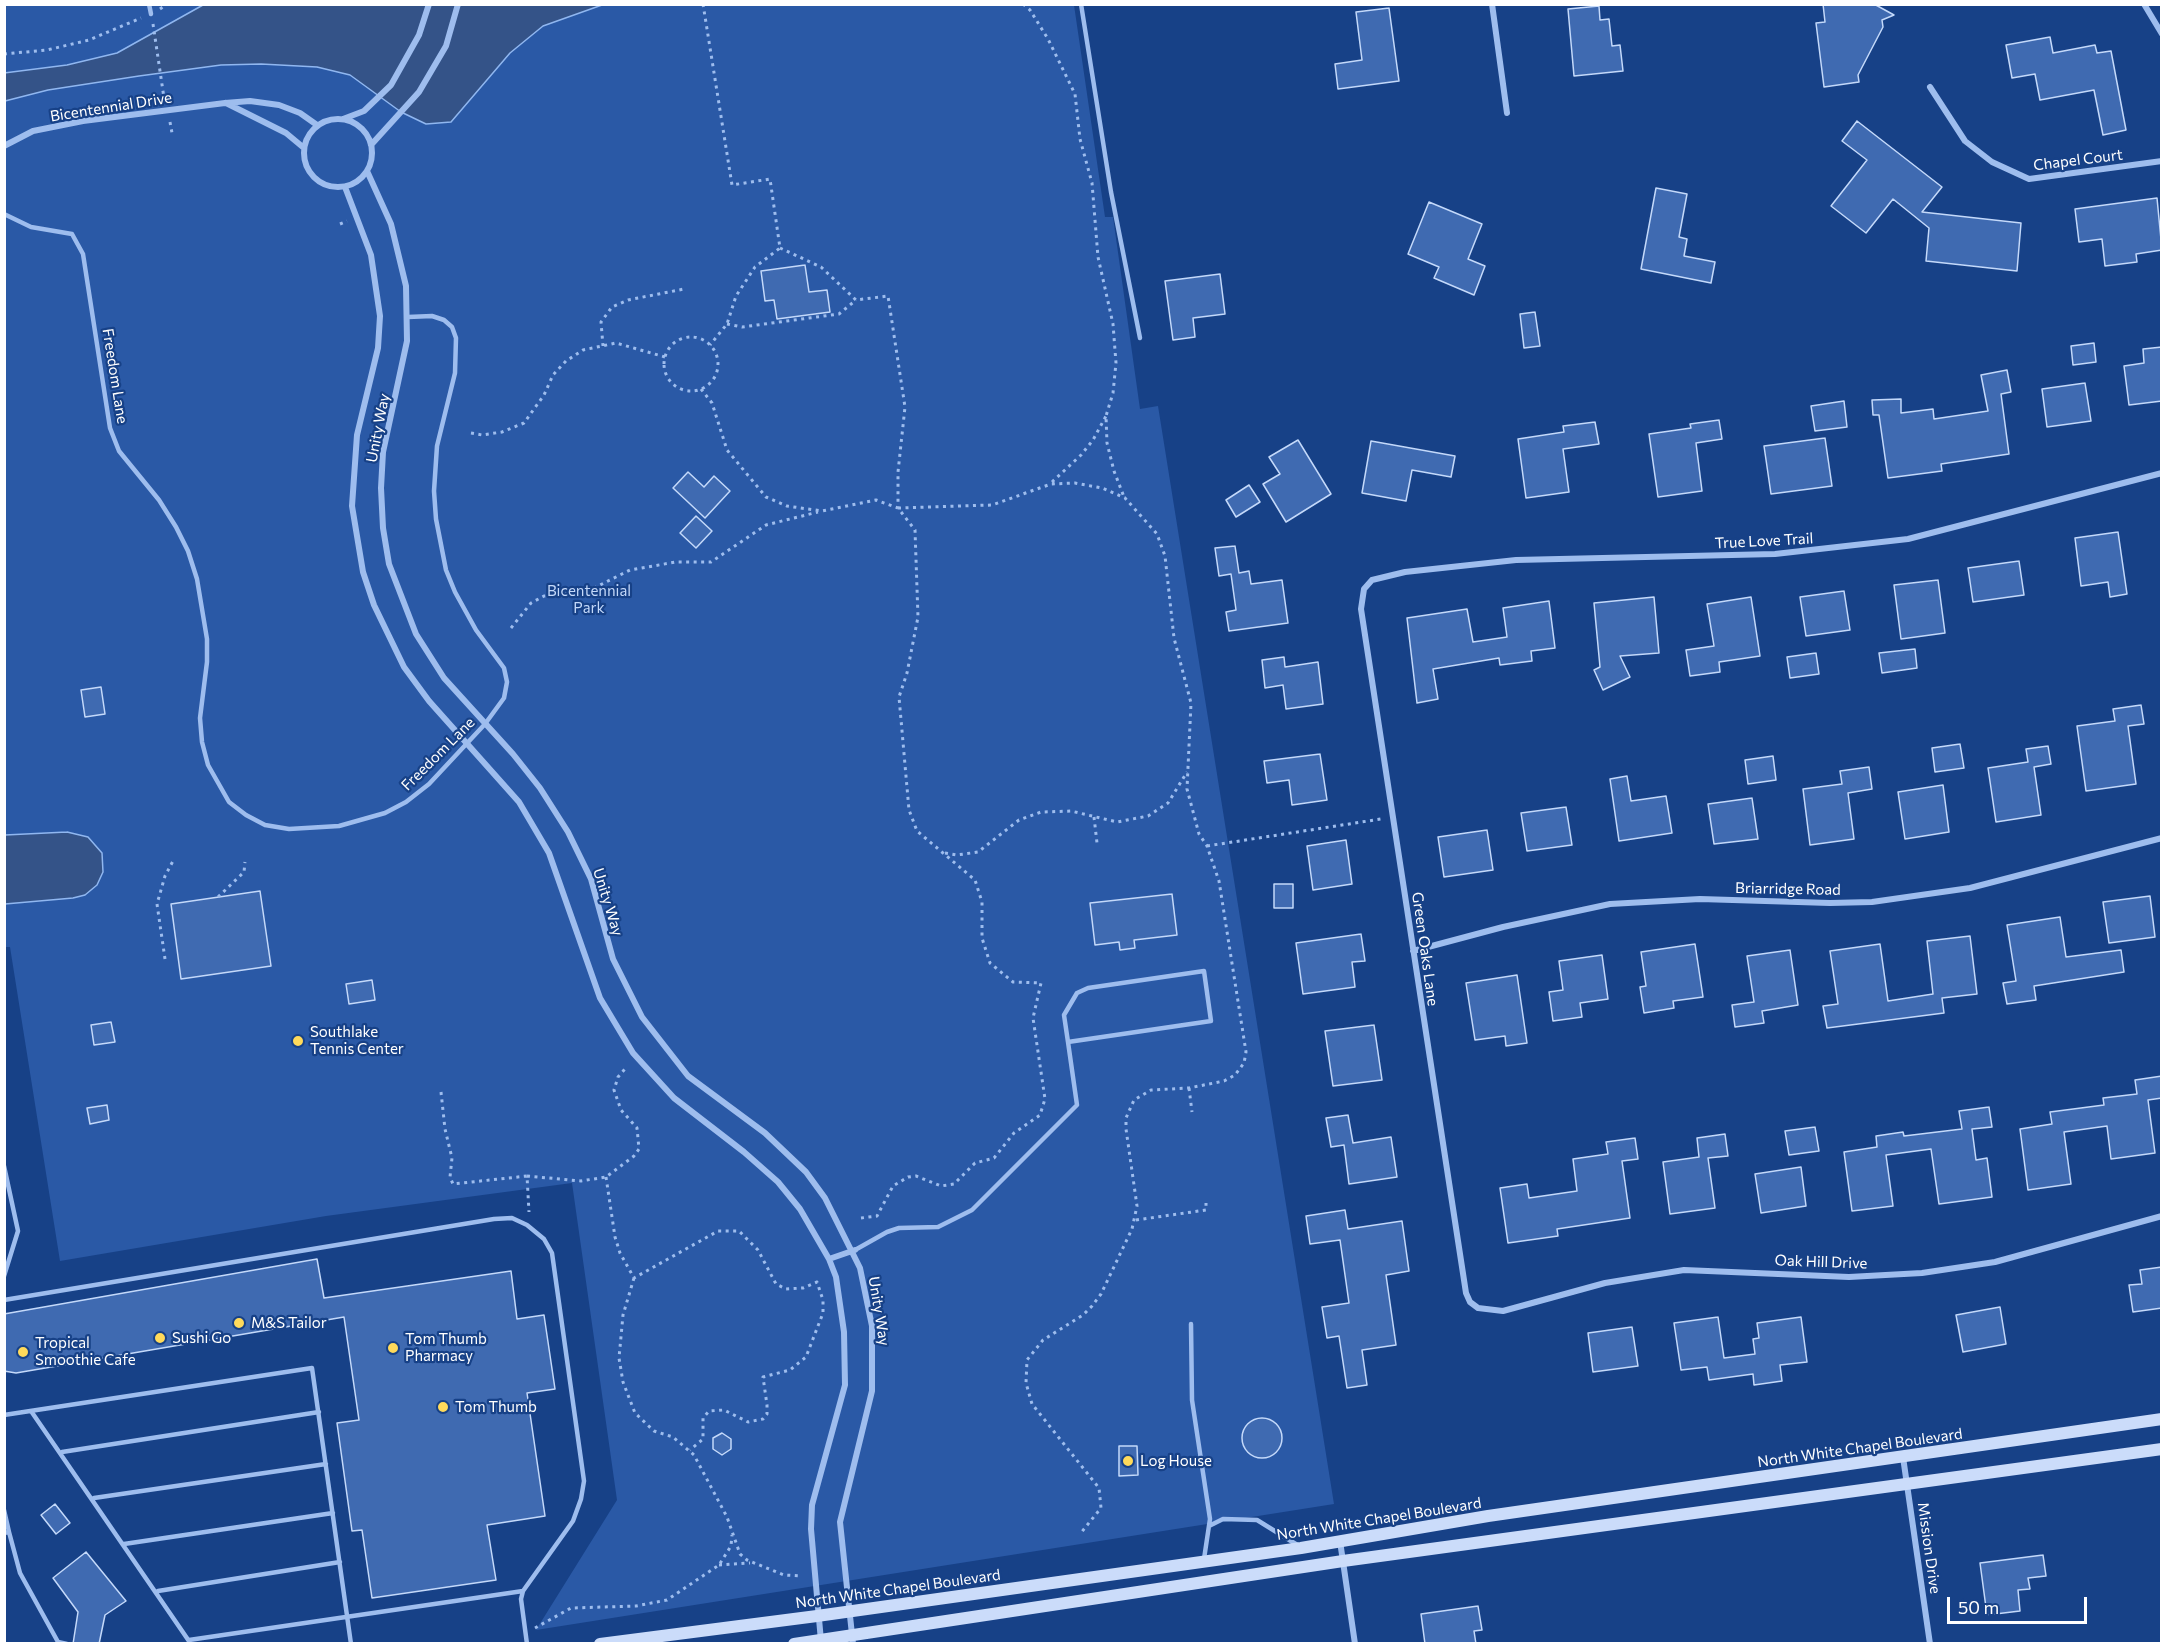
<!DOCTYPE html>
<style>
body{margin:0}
#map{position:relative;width:2166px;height:1648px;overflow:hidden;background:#174187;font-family:Commissioner,sans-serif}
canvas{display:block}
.frame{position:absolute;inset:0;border:6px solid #fff;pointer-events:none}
.scale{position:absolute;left:1947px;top:1597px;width:140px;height:27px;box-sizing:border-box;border:3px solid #fff;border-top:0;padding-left:8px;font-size:18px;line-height:21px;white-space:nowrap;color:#fff;-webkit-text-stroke:4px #174187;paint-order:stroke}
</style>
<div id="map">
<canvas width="2166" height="1648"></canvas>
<div class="frame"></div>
<div class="scale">50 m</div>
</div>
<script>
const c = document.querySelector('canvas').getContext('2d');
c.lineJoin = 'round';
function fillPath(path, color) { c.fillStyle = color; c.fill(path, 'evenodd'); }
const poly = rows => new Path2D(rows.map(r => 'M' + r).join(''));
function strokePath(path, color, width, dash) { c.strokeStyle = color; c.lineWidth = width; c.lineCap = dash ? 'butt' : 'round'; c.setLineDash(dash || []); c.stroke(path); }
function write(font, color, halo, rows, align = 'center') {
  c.font = font + ' Commissioner,sans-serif'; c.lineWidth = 4.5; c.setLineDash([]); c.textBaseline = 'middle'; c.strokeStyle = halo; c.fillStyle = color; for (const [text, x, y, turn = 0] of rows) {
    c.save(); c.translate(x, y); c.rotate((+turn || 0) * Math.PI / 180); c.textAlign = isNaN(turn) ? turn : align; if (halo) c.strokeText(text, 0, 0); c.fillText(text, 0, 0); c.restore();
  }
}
const green = poly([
 [5,5,1074,5,1105,217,1113,217,1140,409,1158,406,1334,1504,536,1630,617,1500,572,1183,326,1216,60,1261,10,947,5,947]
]);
const water = poly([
 [203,5,602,5,543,26,510,53,451,122,426,124,401,112,350,75,317,67,261,64,221,65,139,76,48,90,5,101,4,73,67,65,117,53,203,5],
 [67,832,88,837,102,853,103,872,97,885,85,895,73,898,5,904,5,835,67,832]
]);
const building = poly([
 [1823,4,1874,4,1894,15,1882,20,1883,27,1858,75,1859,82,1824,87,1816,23,1825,22,1823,4],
 [1599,6,1600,20,1609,19,1612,46,1620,45,1623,71,1574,76,1568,9,1599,6],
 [1389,8,1399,81,1338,89,1335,64,1362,60,1356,12,1389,8],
 [2050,37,2053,53,2095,45,2097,53,2111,51,2126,130,2103,135,2094,90,2040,100,2035,74,2012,78,2006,45,2050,37],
 [1857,121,1942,187,1922,212,2021,223,2017,271,1926,261,1929,228,1893,199,1866,233,1831,206,1867,160,1842,141,1857,121],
 [1656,188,1687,194,1679,237,1687,239,1684,256,1715,262,1711,283,1641,269,1656,188],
 [2157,198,2162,250,2136,254,2137,262,2105,266,2102,239,2079,242,2075,209,2157,198],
 [1429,202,1482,224,1468,259,1485,266,1474,295,1434,278,1439,267,1408,254,1429,202],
 [805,265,809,292,827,290,830,312,777,319,774,300,765,301,761,271,805,265],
 [1220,274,1225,314,1193,318,1195,337,1173,340,1165,281,1220,274],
 [1535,312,1540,346,1524,348,1520,314,1535,312],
 [2094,343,2096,362,2073,365,2071,346,2094,343],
 [2162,347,2162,401,2129,405,2124,366,2144,363,2143,349,2162,347],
 [2007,370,2011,392,2001,394,2009,454,1941,464,1942,471,1888,478,1879,415,1873,415,1872,400,1901,399,1901,413,1933,409,1934,419,1988,411,1981,375,2007,370],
 [2085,383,2091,421,2047,427,2042,389,2085,383],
 [1844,401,1847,427,1815,431,1811,406,1844,401],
 [1719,420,1722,439,1696,443,1702,491,1658,497,1649,434,1691,428,1690,424,1719,420],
 [1595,422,1599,444,1563,449,1569,492,1526,498,1518,439,1564,432,1563,426,1595,422],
 [1825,438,1832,486,1771,494,1764,446,1825,438],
 [1298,440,1331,494,1286,522,1263,484,1280,474,1269,457,1298,440],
 [1371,441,1455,456,1451,477,1412,470,1406,501,1362,493,1371,441],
 [688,472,704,487,714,476,730,491,705,518,673,488,688,472],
 [1249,485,1260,502,1236,517,1226,500,1249,485],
 [696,516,712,531,696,548,680,533,696,516],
 [2118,532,2127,594,2110,597,2108,582,2081,586,2075,538,2118,532],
 [1235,546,1239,573,1249,571,1251,584,1282,580,1288,623,1229,631,1226,612,1236,610,1231,574,1219,576,1215,548,1235,546],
 [2019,561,2024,595,1973,602,1968,568,2019,561],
 [1938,580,1945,633,1901,639,1894,585,1938,580],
 [1844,591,1850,630,1806,636,1800,597,1844,591],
 [1654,597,1659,653,1620,656,1630,677,1603,690,1594,670,1600,667,1594,603,1654,597],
 [1751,597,1760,656,1719,662,1720,672,1690,676,1686,650,1714,646,1707,604,1751,597],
 [1549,601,1555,648,1531,651,1532,661,1500,665,1499,658,1433,669,1438,699,1417,703,1407,618,1467,609,1473,642,1507,637,1503,608,1549,601],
 [1915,649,1917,668,1882,673,1879,653,1915,649],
 [1816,653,1819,674,1790,678,1787,657,1816,653],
 [1284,657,1285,667,1318,662,1323,704,1286,709,1283,685,1265,688,1262,660,1284,657],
 [101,687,105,714,85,717,81,690,101,687],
 [2141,705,2144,724,2128,726,2136,784,2086,791,2077,726,2115,721,2113,709,2141,705],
 [1960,744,1964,768,1935,772,1932,748,1960,744],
 [2048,746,2051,764,2034,767,2041,815,1996,822,1988,768,2028,762,2026,749,2048,746],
 [1320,754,1327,800,1292,805,1289,780,1267,783,1264,761,1320,754],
 [1773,756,1776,780,1748,784,1745,760,1773,756],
 [1869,767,1872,789,1848,793,1854,839,1810,845,1803,789,1842,784,1840,771,1869,767],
 [1627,776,1631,801,1666,796,1672,833,1619,841,1610,779,1627,776],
 [1943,785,1949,832,1905,839,1898,792,1943,785],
 [1752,798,1758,839,1714,844,1708,804,1752,798],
 [1566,807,1572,845,1527,851,1521,813,1566,807],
 [1487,830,1493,870,1444,877,1438,837,1487,830],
 [1346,840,1352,884,1313,890,1307,846,1346,840],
 [1274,884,1293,884,1293,908,1274,908,1274,884],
 [260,891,271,966,181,979,171,904,260,891],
 [1172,894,1177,935,1134,940,1135,948,1120,950,1119,942,1095,945,1090,903,1172,894],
 [2150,896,2155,937,2109,943,2103,902,2150,896],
 [2060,917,2066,957,2121,950,2124,972,2034,986,2036,1000,2007,1004,2003,983,2016,981,2007,925,2060,917],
 [1361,934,1365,961,1352,962,1355,987,1303,994,1296,943,1361,934],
 [1970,936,1977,994,1942,998,1944,1013,1827,1028,1823,1006,1838,1004,1830,951,1880,944,1888,1001,1933,994,1927,941,1970,936],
 [1695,944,1703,997,1673,1001,1674,1008,1644,1013,1640,987,1646,986,1641,952,1695,944],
 [1790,950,1798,1005,1762,1011,1764,1023,1735,1027,1732,1005,1754,1002,1747,956,1790,950],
 [1602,955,1608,999,1580,1003,1582,1017,1553,1021,1549,992,1563,990,1559,961,1602,955],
 [1517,975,1527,1043,1506,1046,1505,1036,1475,1040,1466,983,1517,975],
 [372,980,375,1000,349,1004,346,984,372,980],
 [111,1022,115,1042,94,1045,91,1025,111,1022],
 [1374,1025,1382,1080,1333,1086,1325,1031,1374,1025],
 [2162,1076,2162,1098,2148,1100,2155,1153,2111,1159,2107,1126,2064,1132,2071,1184,2028,1190,2020,1129,2052,1124,2050,1112,2104,1105,2103,1098,2137,1094,2135,1080,2162,1076],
 [107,1105,109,1120,90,1124,87,1108,107,1105],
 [1989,1107,1992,1127,1972,1129,1976,1160,1987,1158,1992,1197,1939,1204,1931,1149,1886,1155,1893,1206,1852,1211,1844,1152,1877,1147,1876,1136,1903,1132,1904,1136,1962,1129,1959,1111,1989,1107],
 [1348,1115,1353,1143,1391,1137,1397,1177,1349,1184,1344,1145,1331,1147,1326,1118,1348,1115],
 [1815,1127,1819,1151,1789,1155,1785,1131,1815,1127],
 [1725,1134,1728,1156,1708,1158,1715,1208,1670,1214,1663,1162,1699,1157,1697,1138,1725,1134],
 [1635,1138,1638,1159,1622,1161,1630,1218,1557,1229,1558,1236,1508,1243,1500,1188,1527,1184,1529,1198,1577,1191,1573,1159,1608,1154,1606,1142,1635,1138],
 [1801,1167,1806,1206,1761,1213,1755,1174,1801,1167],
 [1345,1210,1348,1229,1402,1221,1409,1271,1386,1275,1396,1345,1362,1350,1367,1385,1347,1388,1339,1336,1327,1338,1322,1307,1349,1303,1340,1240,1310,1244,1306,1216,1345,1210],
 [317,1259,324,1298,511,1271,517,1319,544,1315,555,1389,527,1393,545,1516,487,1525,496,1580,372,1598,362,1530,352,1531,337,1423,359,1420,344,1317,16,1373,4,1371,4,1314,317,1259],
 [2162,1267,2162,1308,2133,1312,2129,1285,2142,1284,2140,1270,2162,1267],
 [2000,1307,2006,1344,1963,1352,1956,1315,2000,1307],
 [1718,1317,1724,1358,1755,1354,1753,1339,1759,1338,1757,1323,1801,1317,1807,1362,1780,1365,1782,1381,1754,1385,1753,1374,1709,1380,1707,1367,1681,1370,1674,1323,1718,1317],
 [1632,1327,1638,1366,1593,1372,1588,1333,1632,1327],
 '1242 1438a20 20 0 1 1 40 0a20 20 0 1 1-40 0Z',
 [722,1433,731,1439,731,1449,722,1455,713,1449,713,1438,722,1433],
 [1119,1446,1137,1446,1138,1475,1119,1476,1119,1446],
 [55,1504,70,1523,56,1534,41,1515,55,1504],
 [86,1552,126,1601,105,1615,99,1644,73,1644,78,1612,53,1578,86,1552],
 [2043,1555,2046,1576,2028,1578,2030,1589,2018,1590,2020,1611,1987,1615,1980,1563,2043,1555],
 [1478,1606,1482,1630,1474,1631,1476,1644,1425,1644,1421,1614,1478,1606]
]);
const path = poly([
 [703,4,732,185,770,179,780,248,755,267,736,296,727,324,710,345],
 [1023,4,1030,10,1048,39,1075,94,1080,139,1092,183,1098,257,1113,324,1116,363,1113,393,1106,416,1107,443,1114,471,1124,497],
 [160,9,167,4],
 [153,24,164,98],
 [4,54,47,50,89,40,141,18],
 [170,122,172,133],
 [340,224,347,221],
 [780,248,821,267,856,300,888,296,905,407,898,472,898,508],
 [727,324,742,327,839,314,856,300],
 '664 364a27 27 0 1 1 54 0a27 27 0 1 1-54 0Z',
 [603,346,601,322,612,307,628,300,684,289],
 [701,389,712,403,727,450,766,497,787,506,822,511,876,500,898,508,915,530,918,617,907,673,899,697,909,810,917,831,975,880,982,902,982,938,990,963,1013,982,1041,983,1033,1018,1045,1099,1040,1115,1014,1133,994,1158,975,1163,954,1184,941,1186,916,1176,908,1177,893,1186,877,1216,861,1218],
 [471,433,482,435,502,432,524,423,544,395,553,375,566,361,583,350,616,343,665,357],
 [1052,482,1081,455,1093,440,1106,416],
 [898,508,992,505,1051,484,1075,483,1102,488,1125,498,1157,534,1165,556,1174,638,1191,703,1187,789,1199,834,1207,846,1219,881,1246,1052,1244,1063,1235,1075,1224,1081,1189,1088,1151,1090,1134,1100,1126,1118,1126,1129,1137,1206,1132,1229,1101,1294,1092,1306,1083,1315,1043,1340,1027,1360,1026,1383,1032,1404,1099,1488,1101,1508,1080,1534],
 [511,628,531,603,544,596,586,592,630,570,676,562,711,562,766,525,818,512],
 [1094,817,1097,843],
 [1207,846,1381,819],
 [945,853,957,855,978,852,1019,820,1041,812,1071,811,1117,822,1148,816,1168,803,1187,772],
 [218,897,244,872,245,862],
 [165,959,157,904,165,876,173,861],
 [1189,1088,1192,1112],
 [441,1092,445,1129,452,1158,450,1177,453,1184,527,1176,529,1212],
 [527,1176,581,1181,606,1177,634,1156,639,1149,637,1128,621,1110,614,1090,618,1077,625,1069],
 [606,1177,615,1237,620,1253,634,1278,718,1231,739,1231,758,1250,776,1284,786,1289,803,1288,817,1282,823,1300,823,1313,806,1357,790,1370,763,1377,767,1405,767,1414,763,1419,748,1422,724,1410,709,1411,703,1418,703,1439,690,1450],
 [1136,1220,1206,1210,1206,1203],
 [634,1278,623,1315,619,1358,623,1382,635,1413,654,1431,673,1437,694,1455,727,1517,740,1554,747,1560,784,1575,802,1576],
 [719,1565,750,1563],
 [535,1628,571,1608,636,1606,667,1600,719,1565,731,1546,732,1535]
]);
const lane = poly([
 [149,4,151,14],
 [1081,4,1111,192,1140,338],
 [4,214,31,227,72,234,83,254,110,428,119,451,159,500,176,527,188,551,197,579,207,639,207,662,200,718,202,742,208,765,229,802,246,815,265,825,289,829,339,826,385,813,406,802,429,784,485,724,504,698,507,682,504,668,476,630,455,592,446,570,436,519,434,491,437,446,455,373,456,338,452,327,444,320,432,316,408,317],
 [4,1166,18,1231,4,1276],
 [855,1250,887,1232,899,1228,938,1227,972,1210,1077,1105,1068,1042,1064,1015,1077,993,1088,988,1204,971,1211,1021,1068,1042],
 [4,1300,494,1219,512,1218,527,1225,544,1239,552,1253,584,1481,581,1499,573,1521,523,1591,521,1599,527,1644],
 [1191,1324,1192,1400,1210,1519,1204,1559],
 [31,1411,191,1644],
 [4,1415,312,1368,351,1644],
 [62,1452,319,1412],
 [94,1498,326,1464],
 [4,1510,9,1532,4,1533],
 [1209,1526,1223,1519,1257,1520,1299,1546],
 [9,1532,20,1573,58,1642,67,1644],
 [124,1544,333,1513],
 [158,1591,340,1562],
 [189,1640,523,1591]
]);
const street = poly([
 [1492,4,1507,113],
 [2144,4,2162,34],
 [1930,87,1965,141,1992,162,2029,179,2162,161],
 [226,103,286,133,304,148],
 '304 153a34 34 0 1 1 68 0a34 34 0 1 1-68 0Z',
 [343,119,364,111,391,85,419,35,429,4],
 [371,145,419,92,446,46,458,4],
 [4,146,33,131,83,121,225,103,250,101,279,105,300,113,317,125],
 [367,171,391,224,406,286,407,341,383,452,381,488,383,528,389,564,416,634,444,678,513,754,540,788,568,832,591,879,613,959,642,1017,688,1076,765,1133,806,1172,825,1198,860,1268,872,1326,872,1391,840,1522,853,1644],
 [345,187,371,255,380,316,378,348,357,435,352,506,363,572,374,605,404,667,429,701,519,802,549,853,600,998,633,1053,674,1098,744,1152,778,1182,800,1209,829,1259,836,1277,844,1332,845,1385,812,1505,811,1529,821,1641],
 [2162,473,1908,539,1775,554,1516,560,1405,572,1372,580,1364,589,1361,609,1466,1293,1470,1302,1478,1308,1503,1311,1605,1283,1684,1270,1849,1277,1922,1273,1995,1262,2162,1216],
 [1413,951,1503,927,1610,904,1700,899,1830,903,1872,902,1970,888,2162,838],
 [829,1259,855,1250],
 [1903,1457,1930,1644],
 [1340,1541,1355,1644]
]);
const secondary = poly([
 [600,1644,817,1616,1301,1548,1488,1516,2162,1419],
 [794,1644,1343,1561,2162,1449]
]);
const markers = [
 [298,1041,6,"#ffda5b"],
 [239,1323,6,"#ffda5b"],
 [160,1338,6,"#ffda5b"],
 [393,1348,6,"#ffda5b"],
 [23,1352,6,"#ffda5b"],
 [443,1407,6,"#ffda5b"],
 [1128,1461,6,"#ffda5b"]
];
const streetNames = [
 ["Bicentennial Drive",111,107,-9],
 ["Chapel Court",2078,160,-7],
 ["Freedom Lane",115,376,81],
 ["Unity Way",378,428,-79],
 ["True Love Trail",1764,541,-3],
 ["Freedom Lane",438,754,-45],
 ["Briarridge Road",1788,889,1],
 ["Unity Way",608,902,73],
 ["Green Oaks Lane",1425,949,82],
 ["Oak Hill Drive",1821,1262,2],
 ["Unity Way",879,1311,81],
 ["North White Chapel Boulevard",1860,1448,-8],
 ["North White Chapel Boulevard",1379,1519,-9],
 ["Mission Drive",1929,1548,82],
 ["North White Chapel Boulevard",898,1589,-8]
];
const parkNames = [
 ["Bicentennial",589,591],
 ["Park",589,608]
];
const poiNames = [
 ["Southlake",310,1032],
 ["Tennis Center",310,1049],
 ["M&S Tailor",251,1323],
 ["Sushi Go",172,1338],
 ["Tom Thumb",405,1339],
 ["Pharmacy",405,1356],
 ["Tropical",35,1343],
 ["Smoothie Cafe",35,1360],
 ["Tom Thumb",455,1407],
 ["Log House",1140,1461]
];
fillPath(green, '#2a59a6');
fillPath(water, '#345388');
strokePath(water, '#90b7f0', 1.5);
fillPath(building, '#3f6ab1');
strokePath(building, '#c4d9fa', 1.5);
strokePath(path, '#9ebdee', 3, [3, 4.5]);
strokePath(lane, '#9ebdee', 4.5);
strokePath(street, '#9ebdee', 6);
strokePath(secondary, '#cbdcfa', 12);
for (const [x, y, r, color] of markers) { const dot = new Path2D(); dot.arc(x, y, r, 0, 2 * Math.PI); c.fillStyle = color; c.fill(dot); strokePath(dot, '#174187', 2); }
write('15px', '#fff', '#174187', streetNames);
write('15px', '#c4d9fa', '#174187', parkNames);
write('15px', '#fff', '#174187', poiNames, 'left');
</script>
